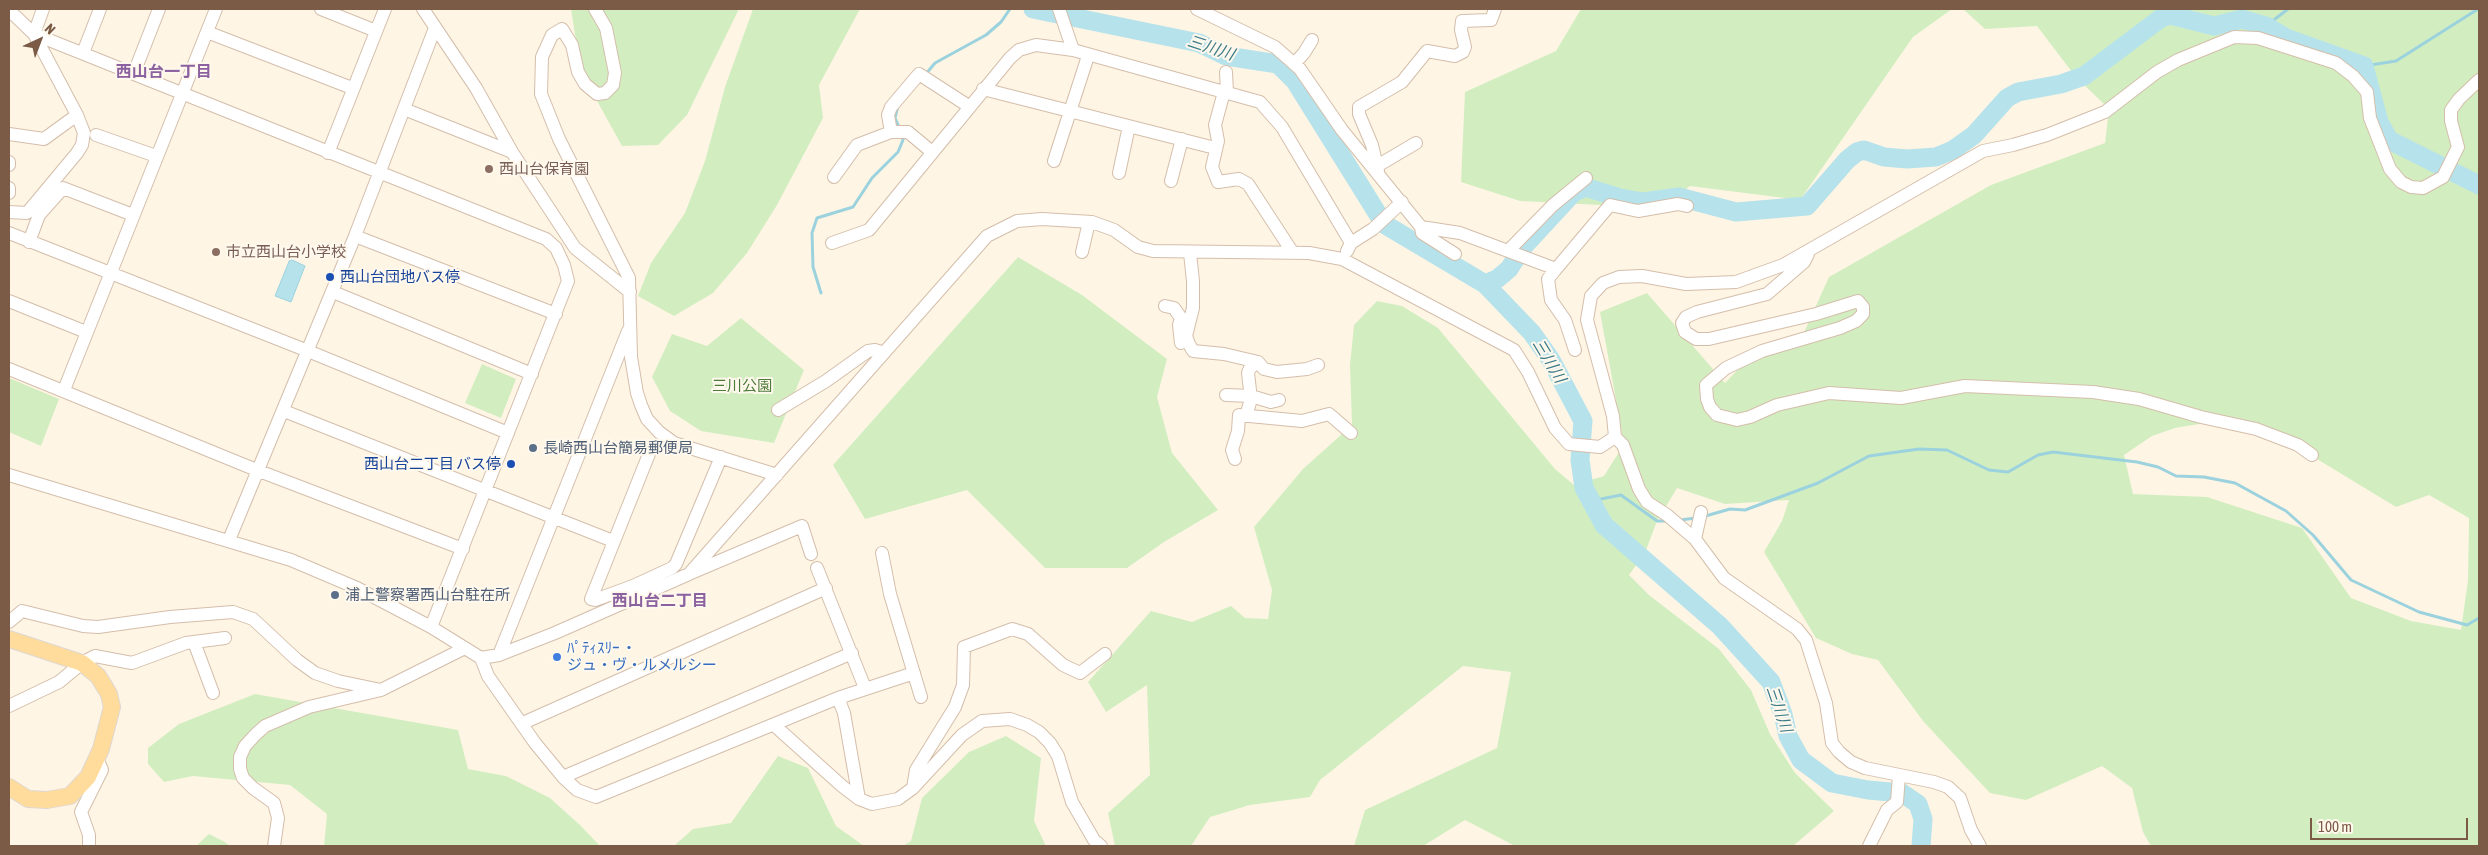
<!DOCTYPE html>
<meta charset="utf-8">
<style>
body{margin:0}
#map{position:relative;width:2488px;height:855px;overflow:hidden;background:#fff5e4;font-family:"Asap Condensed",sans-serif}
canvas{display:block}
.frame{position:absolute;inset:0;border:10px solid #7b5a46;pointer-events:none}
.north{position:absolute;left:15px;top:15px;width:50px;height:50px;-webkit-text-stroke:4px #fff8ed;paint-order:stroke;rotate:43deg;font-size:14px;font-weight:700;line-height:20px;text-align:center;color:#7b5a46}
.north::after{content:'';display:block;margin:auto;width:18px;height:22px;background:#7b5a46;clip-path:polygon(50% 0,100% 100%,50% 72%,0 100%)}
.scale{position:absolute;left:2310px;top:818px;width:158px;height:22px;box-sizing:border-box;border:2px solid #7b5a46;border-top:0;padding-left:6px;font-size:15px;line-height:18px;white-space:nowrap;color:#7b5a46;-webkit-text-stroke:4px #fff8ed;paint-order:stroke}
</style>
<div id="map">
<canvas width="2488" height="855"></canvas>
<div class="frame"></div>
<div class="north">N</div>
<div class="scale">100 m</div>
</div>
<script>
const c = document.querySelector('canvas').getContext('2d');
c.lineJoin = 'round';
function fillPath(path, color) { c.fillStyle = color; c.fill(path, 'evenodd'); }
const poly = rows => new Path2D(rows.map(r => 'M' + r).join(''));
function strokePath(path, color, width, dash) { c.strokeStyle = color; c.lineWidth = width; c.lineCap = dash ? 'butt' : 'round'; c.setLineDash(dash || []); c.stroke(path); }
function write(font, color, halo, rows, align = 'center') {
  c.font = font + ' "Asap Condensed","Noto Sans JP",sans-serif'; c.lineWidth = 4; c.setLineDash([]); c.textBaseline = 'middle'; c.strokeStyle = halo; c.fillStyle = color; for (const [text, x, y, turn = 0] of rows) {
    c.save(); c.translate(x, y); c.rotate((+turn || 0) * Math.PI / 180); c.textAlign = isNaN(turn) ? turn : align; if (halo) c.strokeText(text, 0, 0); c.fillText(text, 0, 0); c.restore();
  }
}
const green = poly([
 [571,9,739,9,687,115,658,145,622,146,581,72],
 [753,9,860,9,819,85,823,118,777,205,747,253,713,293,674,316,638,296,651,263,685,213,705,161,725,87],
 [1581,9,1952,9,1913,37,1800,200,1690,186,1662,208,1520,201,1461,182,1465,92,1556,51],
 [1963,9,2479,9,2479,846,2151,846,2143,832,2132,788,2102,766,2026,800,1990,793,1923,721,1878,660,1852,654,1816,638,1764,552,1782,521,1789,500,1725,504,1677,488,1657,521,1645,553,1629,575,1649,595,1719,649,1751,690,1770,734,1795,773,1834,811,1793,846,1515,846,1465,820,1423,846,1354,846,1365,810,1497,748,1511,672,1463,666,1320,780,1310,797,1250,805,1210,817,1191,846,1115,846,1108,813,1150,775,1147,685,1106,712,1088,682,1151,611,1192,622,1231,606,1245,618,1268,619,1272,590,1254,527,1303,469,1352,425,1350,365,1354,325,1377,301,1402,306,1438,328,1555,469,1574,485,1604,476,1624,444,1600,312,1647,293,1725,383,1761,345,1801,339,1829,277,1991,185,2105,143,2109,109,2075,76,2037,26,1985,29],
 [2211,422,2279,436,2396,507,2429,495,2469,518,2468,580,2461,630,2411,621,2351,598,2302,528,2207,497,2133,494,2124,455,2152,436,2175,428],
 [1018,257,1082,295,1167,359,1157,397,1172,453,1218,510,1164,542,1127,568,1045,568,967,490,865,519,833,465],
 [741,318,804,370,774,443,701,431,670,411,652,377,672,334,707,346],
 [482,364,516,379,501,418,465,403],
 [9,378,59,399,41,446,9,432],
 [255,694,458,730,468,769,506,776,550,798,580,825,600,846,324,846,327,814,290,785,193,776,164,782,148,764,148,748,179,724],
 [1006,736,1041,758,1034,821,1046,846,903,846,911,841,922,798,969,752],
 [778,756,808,768,836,826,864,846,674,846,693,829,731,823],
 [209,834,225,842,230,846,196,846]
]);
const water = poly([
 [290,259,305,266,291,302,275,296,290,259]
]);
const stream = poly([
 [2266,26,2288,9],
 [2364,66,2396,61,2478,9],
 [925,75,935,63,986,35,1001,22,1010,9],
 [898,106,895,118,900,129],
 [821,293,813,267,812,233,817,218,853,207,872,178,898,152,903,140,902,135],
 [1591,501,1621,495,1657,521,1666,521],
 [1702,517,1730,509,1745,510,1818,483,1869,456,1919,449,1947,450,1989,470,2008,472,2038,455,2053,452,2137,462,2158,467,2176,476,2204,477,2235,483,2286,511,2313,535,2351,580,2419,612,2467,625,2479,618],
 [1680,520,1696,518]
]);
const river = poly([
 [1033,9,1199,43,1226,56,1278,64,1295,81,1384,224,1485,284,1532,333,1551,360,1583,421,1580,460,1584,488,1604,525,1720,626,1771,682,1783,714,1788,736,1801,760,1832,783,1868,790,1902,793,1918,804,1923,819,1921,846],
 [1485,284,1497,279,1509,269,1523,247,1573,193,1585,187,1620,198,1643,202,1679,197,1736,212,1807,206,1847,160,1857,152,1864,150,1884,157,1907,159,1936,157,1953,150,1974,135,2007,98,2018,92,2061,84,2084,76,2161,18,2170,15,2214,26,2242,19,2266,26,2286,38,2364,66,2379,122,2389,140,2479,185]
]);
const minor = poly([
 [321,9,376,31],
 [423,9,476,88,512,152,575,248,630,292],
 [595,9,606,28,615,73,613,85,605,93,597,94,585,84,578,72,572,45,562,29,552,35,542,57,541,94,559,139,629,278,631,357,637,393,641,405,647,419,659,432,674,443,777,475],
 [1059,9,1073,50],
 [1197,9,1275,47,1300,69,1342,130,1421,227,1460,233,1556,269],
 [9,10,34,34,77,115,84,133,82,145,77,153,27,213,9,212],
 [207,32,352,88],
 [34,34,546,239,556,248,564,265,568,281,431,627],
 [34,34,43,9],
 [83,53,100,9],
 [1294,64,1304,53,1312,40],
 [1226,72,1227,93],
 [134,73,159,9],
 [983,89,1215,148],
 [1224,92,1215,125,1218,141,1212,167,1218,182,1239,179,1248,184,1293,253],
 [404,109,512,152],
 [9,134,44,139,77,115],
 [96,135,156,156],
 [932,152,908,132,891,132,888,115,891,107,919,74,970,107],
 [328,153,385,9],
 [1054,161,1088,56],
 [9,162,9,165],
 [1377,166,1416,143],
 [1378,171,1372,145,1359,114,1359,107,1402,82,1427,51,1455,56,1463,52,1465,47,1461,30,1462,21,1491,20,1495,9],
 [1119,173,1129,126],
 [834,177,857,145,891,132],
 [1171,181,1182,139],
 [9,188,9,193],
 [1421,227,1422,233,1455,254],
 [9,233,308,351,508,433],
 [355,236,556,314],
 [29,242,39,215,63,188,133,215],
 [832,243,869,230,1010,58,1019,50,1036,45,1073,50,1260,102,1282,127,1351,243],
 [1509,250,1553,205,1586,178],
 [1347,251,1351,243,1373,229,1402,202],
 [1082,252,1089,222],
 [1190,253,1193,281,1193,308,1186,336,1189,344,1193,351,1224,354,1258,362,1250,368,1248,373,1251,399,1246,416],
 [1808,254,1804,262,1767,294,1697,312,1686,317,1682,323,1685,332,1696,339,1709,339,1816,314,1858,301,1863,307,1863,314,1856,321,1840,328,1762,351,1726,368,1706,385,1707,399,1710,407,1717,415,1737,420,1750,417,1777,405,1829,393,1901,398,1965,386,2093,392,2139,399,2201,417,2256,429,2298,445,2312,455],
 [333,292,532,374],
 [9,301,86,332],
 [1165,306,1174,308,1181,318,1179,325,1181,343],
 [1575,350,1565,320,1551,300,1548,279,1556,269,1610,205,1638,211,1678,204,1687,206],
 [1258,362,1264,369,1277,372,1307,369,1318,365],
 [9,369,259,471,463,549],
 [64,390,216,9],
 [1226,395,1251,396,1271,402,1279,400],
 [778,410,826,381,868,351,875,350,884,353],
 [284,411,613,541],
 [649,454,591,599,595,600,633,586,672,568,676,564,721,457],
 [1235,459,1232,450,1238,431,1239,415,1302,421,1329,414,1351,433],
 [9,475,291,560,357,588,431,627,481,658,488,676,535,743,563,777,577,790,596,797,838,698,914,673],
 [1695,539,1701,512],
 [229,540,355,236,435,28],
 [882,553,890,594,921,697],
 [817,568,865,688],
 [691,573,802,526,811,554],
 [9,622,22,611,83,626,98,627,170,617,233,612,253,619,297,660,315,673,338,681,381,690],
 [194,642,213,693],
 [499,655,628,331],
 [481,658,499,655,555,633,689,574,987,236,1017,221,1042,219,1092,222,1114,230,1138,247,1153,251,1309,253,1342,259,1514,350,1528,372,1555,428,1569,444,1600,447,1615,437],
 [838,698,844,713,859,799],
 [9,706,59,682,82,663,95,656,132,663,186,643,225,638],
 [523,723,826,588],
 [774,725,842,786,859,799,872,804,898,799,913,788,962,735,982,721,1010,719,1027,725,1039,732,1050,743,1058,756,1072,802,1094,840,1101,846],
 [563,777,852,653],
 [913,788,916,770,955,707,963,685,964,647,1012,629,1028,634,1063,665,1080,673,1105,654],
 [89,846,89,835,81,812,102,770,97,758],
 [274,846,278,818,274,803,253,788,243,778,240,769,240,757,245,746,256,734,265,726,309,707,381,690,465,648],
 [1869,846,1887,810,1897,802,1899,775],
 [1980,846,1971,830,1960,798,1948,787,1934,782,1865,768,1851,762,1839,752,1832,743,1826,703,1806,640,1797,629,1724,578,1695,539,1667,515,1647,502,1639,489,1623,445,1615,437,1613,416,1587,320,1591,296,1603,283,1619,277,1642,276,1686,284,1736,282,1783,265,1983,151,2013,145,2047,135,2105,112,2157,72,2178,60,2234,37,2258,38,2336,63,2353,76,2367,92,2370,118,2390,169,2401,182,2411,187,2423,188,2443,177,2458,147,2451,121,2451,110,2459,99,2479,80]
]);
const major = poly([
 [9,639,82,663,98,676,109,694,112,707,101,749,88,777,70,796,47,800,28,799,9,787]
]);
const markers = [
 [489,169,5,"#8d6e63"],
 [216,252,5,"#8d6e63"],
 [330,277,5,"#1a4fb4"],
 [533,448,5,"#5c6f8a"],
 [511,464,5,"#1a4fb4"],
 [335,595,5,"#5c6f8a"],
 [557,657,5,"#3f7fe0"]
];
const educationNames = [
 ["西山台保育園",499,169],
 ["市立西山台小学校",226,252]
];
const transitNames = [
 ["西山台団地バス停",340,277],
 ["西山台二丁目 バス停",501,464,"right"]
];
const parkNames = [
 ["三川公園",742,386]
];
const serviceNames = [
 ["長崎西山台簡易郵便局",543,448],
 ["浦上警察署西山台駐在所",345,595]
];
const shopNames = [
 ["ﾊﾟﾃｨｽﾘｰ ・",567,648],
 ["ジュ・ヴ・ルメルシー",567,665]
];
const waterNames = [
 ["三川川",1211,48,18],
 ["三川川",1549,361,59],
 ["三川川",1779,709,71]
];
const neighbourhoodNames = [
 ["西山台一丁目",164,72],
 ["西山台二丁目",660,601]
];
fillPath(green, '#d2eec1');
fillPath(water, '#b6e2eb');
strokePath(water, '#9bd2de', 1);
strokePath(stream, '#9bd2de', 3);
strokePath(river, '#b6e2eb', 19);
strokePath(minor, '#d4beab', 14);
strokePath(major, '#dfd7d3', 18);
strokePath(minor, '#fff', 12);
strokePath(major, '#ffdc9b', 16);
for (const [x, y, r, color] of markers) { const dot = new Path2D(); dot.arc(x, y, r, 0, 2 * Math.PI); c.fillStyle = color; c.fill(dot); strokePath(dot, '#fff8ed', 2); }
write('15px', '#785e54', '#fff8ed', educationNames, 'left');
write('15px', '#164399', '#fff8ed', transitNames, 'left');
write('15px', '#4c7b3a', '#fff8ed', parkNames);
write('15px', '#4e5e75', '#fff8ed', serviceNames, 'left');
write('15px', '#366cbe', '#fff8ed', shopNames, 'left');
write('italic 16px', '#3b7b89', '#fff8ed', waterNames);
write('bold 16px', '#8b619f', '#fff8ed', neighbourhoodNames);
</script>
